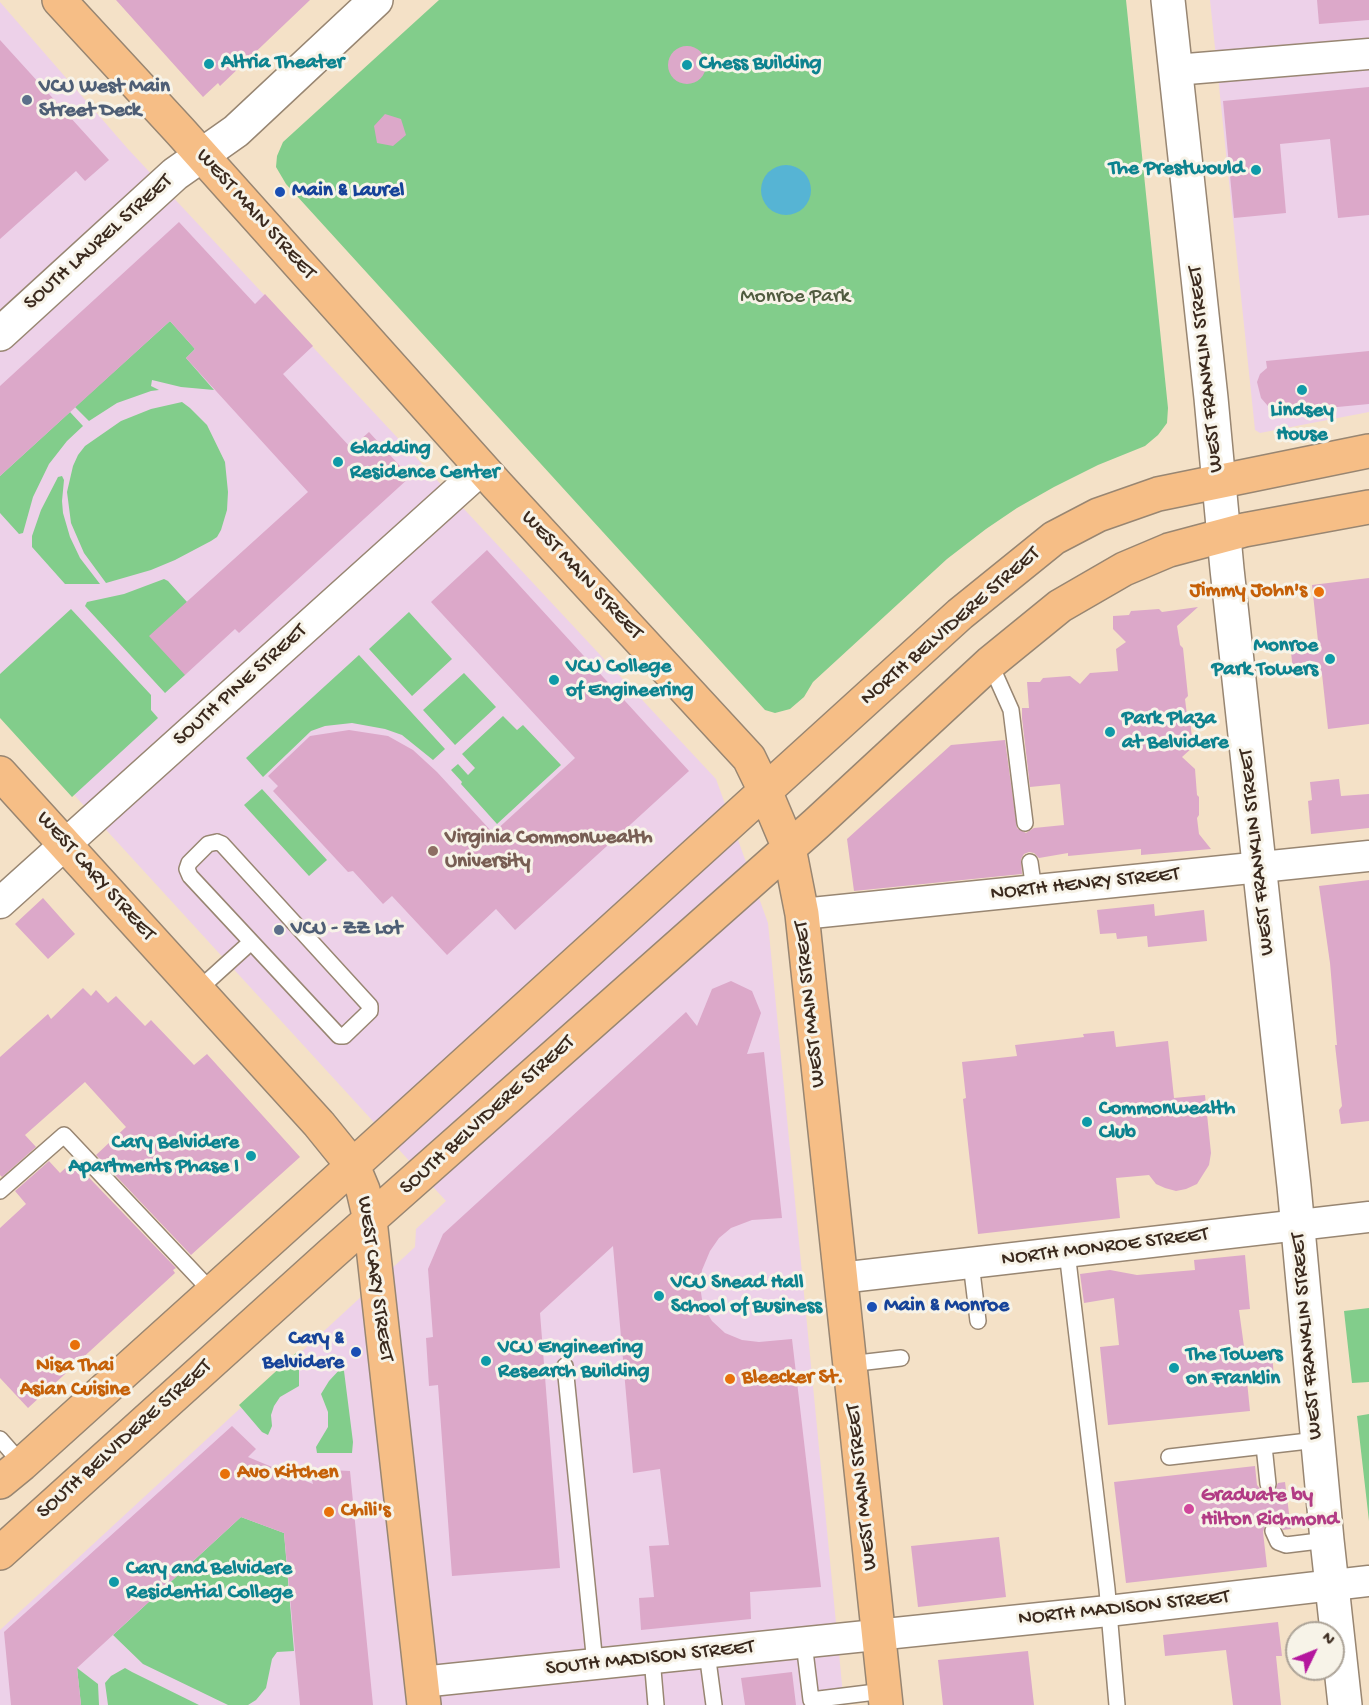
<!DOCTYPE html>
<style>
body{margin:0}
#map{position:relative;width:1369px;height:1705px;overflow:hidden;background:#f4e1c7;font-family:"Gochi Hand",sans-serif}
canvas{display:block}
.north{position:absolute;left:1285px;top:1621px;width:60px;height:60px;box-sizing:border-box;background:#f7f3e8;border:2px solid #aca397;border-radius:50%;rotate:47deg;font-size:16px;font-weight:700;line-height:24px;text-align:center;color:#3b2a1e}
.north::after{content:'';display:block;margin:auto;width:21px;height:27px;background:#b5179e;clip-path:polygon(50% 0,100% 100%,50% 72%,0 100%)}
</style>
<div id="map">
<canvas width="1369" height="1705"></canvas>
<div class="north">N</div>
</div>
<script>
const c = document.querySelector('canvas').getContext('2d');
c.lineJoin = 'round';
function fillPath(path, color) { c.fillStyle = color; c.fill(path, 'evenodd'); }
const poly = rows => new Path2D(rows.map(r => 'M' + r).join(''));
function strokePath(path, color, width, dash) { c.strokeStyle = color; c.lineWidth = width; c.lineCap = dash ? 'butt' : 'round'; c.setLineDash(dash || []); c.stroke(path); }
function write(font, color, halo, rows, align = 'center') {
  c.font = font + ' "Gochi Hand",sans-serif'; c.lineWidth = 6; c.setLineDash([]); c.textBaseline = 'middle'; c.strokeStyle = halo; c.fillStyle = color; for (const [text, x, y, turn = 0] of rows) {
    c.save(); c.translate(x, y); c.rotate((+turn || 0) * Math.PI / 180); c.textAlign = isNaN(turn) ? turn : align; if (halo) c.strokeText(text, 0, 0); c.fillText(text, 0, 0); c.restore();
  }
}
const built = poly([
 [1210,0,1369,0,1369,412,1260,433,1255,430],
 [0,2,128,149,716,779,768,923,844,1705,0,1705,0,1630,415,1247,416,1229,446,1201,0,714]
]);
const green = poly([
 [439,0,1126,0,1168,408,1167,423,1158,435,1145,446,1098,465,1054,487,1017,508,986,529,947,559,813,682,804,697,790,709,775,713,765,710,286,184,276,167,277,156,283,142],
 [170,321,195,349,186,358,214,390,181,387,152,380,151,386,159,390,151,391,117,403,89,421,75,407],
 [182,402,190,408,207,425,225,462,228,492,227,510,221,530,217,537,211,541,175,560,151,570,106,583,84,553,71,523,67,492,73,466,78,455,85,446,121,421,151,409],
 [70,412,83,426,67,441,49,464,33,497,23,533,19,534,0,513,0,476],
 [62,476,64,480,62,501,63,513,70,537,80,558,100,584,65,584,32,547,32,536,41,510,58,477],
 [164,579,168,581,187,602,185,675,165,693,85,606,87,602,124,594],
 [71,609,151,695,151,710,158,718,72,797,0,718,0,674],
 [409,612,452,659,412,696,369,649],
 [359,655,445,749,433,760,402,735,385,729,352,723,325,726,311,731,263,777,246,758],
 [464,673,496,707,455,745,423,710],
 [503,716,517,730,523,725,561,765,497,824,461,784,462,782,451,770,458,764,468,775,475,768,462,754],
 [262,789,327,860,309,876,244,805],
 [1369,1308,1369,1382,1352,1383,1344,1311],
 [296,1353,299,1356,299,1386,280,1397,274,1406,271,1415,272,1426,268,1435,262,1432,239,1405],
 [342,1367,344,1371,353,1442,352,1453,317,1453,316,1447,328,1427,328,1412,321,1394,329,1381],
 [1369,1414,1369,1521,1357,1416],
 [241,1517,284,1533,294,1651,277,1652,272,1659,266,1688,256,1700,248,1705,228,1705,143,1664,113,1635],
 [77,1668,98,1684,99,1705,81,1705],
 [125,1668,132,1672,199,1705,108,1705,105,1683,111,1676]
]);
const water = poly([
 '761 190a25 25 0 1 1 50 0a25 25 0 1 1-50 0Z'
]);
const building = poly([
 [116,0,310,0,220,86,218,83,203,97],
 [1317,0,1369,0,1369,20,1319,24],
 [0,40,109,160,85,181,76,171,0,239],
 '668 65a19 19 0 1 1 38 0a19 19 0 1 1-38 0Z',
 [1369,87,1369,215,1338,218,1330,139,1280,144,1286,213,1234,218,1223,101],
 [385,114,401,119,406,135,393,146,377,143,374,126],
 [179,222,255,304,265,294,313,346,283,374,351,448,369,432,410,477,239,633,235,629,185,675,149,636,308,492,186,358,195,349,170,321,0,476,0,386],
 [1369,351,1369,404,1274,413,1261,398,1257,382,1260,374,1267,368,1266,361],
 [487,550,689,771,515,930,496,909,447,955,392,896,383,904,353,871,348,872,273,791,278,786,268,776,310,736,349,730,388,736,413,750,437,772,493,833,575,758,431,602],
 [1369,578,1369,724,1328,729,1322,674,1294,678,1290,644,1318,641,1312,585],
 [1198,607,1177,626,1180,645,1183,648,1188,696,1185,699,1187,715,1190,719,1193,747,1182,757,1195,769,1197,795,1199,797,1199,815,1197,818,1199,834,1211,849,1141,855,1141,849,1068,856,1068,853,1039,858,1034,853,1029,852,1024,854,1021,859,1022,874,854,891,847,839,951,745,1005,740,1017,828,1026,833,1034,828,1064,825,1060,784,1030,787,1022,718,1022,708,1029,708,1027,682,1040,682,1043,678,1070,676,1080,684,1090,673,1118,671,1116,649,1126,642,1113,629,1113,616,1129,615,1131,611,1159,609,1162,612],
 [1339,779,1341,796,1369,794,1369,828,1311,834,1308,801,1312,800,1310,782],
 [1369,880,1369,1121,1341,1124,1339,1110,1342,1106,1335,1045,1337,1045,1330,963,1319,886],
 [43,898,75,934,48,959,15,924],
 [1154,904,1155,916,1204,910,1207,941,1148,947,1147,936,1117,939,1116,933,1100,934,1097,910],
 [731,981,752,991,761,1013,747,1054,764,1052,782,1218,752,1220,731,1228,719,1238,710,1251,702,1270,700,1286,703,1306,712,1321,725,1333,742,1340,759,1342,792,1339,821,1587,750,1592,751,1619,641,1630,639,1598,654,1597,649,1546,669,1545,660,1469,633,1473,613,1246,540,1313,560,1568,452,1576,438,1385,429,1386,426,1338,433,1337,428,1269,443,1234,686,1012,697,1026,712,989],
 [83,988,91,996,96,990,108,1003,116,996,145,1026,151,1020,194,1065,207,1054,300,1157,191,1255,96,1155,126,1127,85,1082,25,1135,36,1147,2,1177,0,1175,0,1057,48,1014,51,1019],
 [1114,1031,1116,1047,1168,1041,1174,1098,1205,1095,1211,1153,1209,1165,1197,1184,1186,1189,1176,1191,1165,1188,1156,1184,1149,1175,1116,1178,1120,1218,978,1234,963,1099,966,1098,962,1062,1017,1056,1015,1045,1084,1037,1083,1034],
 [49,1161,60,1173,73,1161,176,1268,173,1270,175,1273,28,1408,0,1378,0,1228,26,1204,15,1191],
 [1245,1255,1250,1309,1239,1310,1245,1354,1272,1352,1274,1378,1247,1381,1250,1411,1108,1425,1100,1347,1119,1345,1114,1298,1084,1303,1080,1274,1110,1270,1137,1275,1195,1270,1194,1260],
 [232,1426,256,1449,248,1457,313,1484,309,1469,350,1471,373,1705,300,1705,284,1533,241,1517,77,1668,81,1705,11,1705,4,1632],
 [1255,1466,1257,1485,1264,1493,1273,1492,1278,1483,1285,1482,1291,1529,1283,1530,1279,1523,1275,1521,1268,1522,1265,1526,1263,1532,1267,1567,1126,1583,1114,1482],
 [999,1537,1006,1597,918,1607,911,1546],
 [1278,1622,1282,1656,1276,1656,1281,1705,1233,1705,1226,1650,1165,1656,1163,1635],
 [1028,1651,1034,1705,943,1705,938,1660],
 [792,1672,796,1705,745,1705,741,1678]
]);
const service = poly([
 [990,663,1011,710,1025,823],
 [217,842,222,844,370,1006,370,1011,344,1036,339,1036,190,876,187,869,189,863,208,844,217,842],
 [1030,862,1034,890],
 [198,990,251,942],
 [0,1191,64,1135,213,1293],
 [1067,1252,1107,1589,1117,1705],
 [971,1263,978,1321],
 [849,1364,901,1358],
 [565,1366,595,1664],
 [0,1439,22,1464],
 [1264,1446,1268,1484],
 [1169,1457,1317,1440],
 [1273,1531,1278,1542,1286,1545,1327,1540],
 [804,1643,811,1700,884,1691],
 [707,1653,714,1705],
 [652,1658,656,1705]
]);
const minor = poly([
 [1175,70,1369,54],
 [0,903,482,469],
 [802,914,1369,856],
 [840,1278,1369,1217],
 [421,1682,1108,1611,1369,1581]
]);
const tertiary = poly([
 [1168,0,1211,398,1227,569,1294,1186,1327,1540,1345,1705],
 [0,334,175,174,236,131,376,0]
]);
const primary = poly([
 [59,0,180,131,497,485,749,758,765,791,789,848,802,914,886,1705],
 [0,773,319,1124,353,1166,363,1190,370,1220,424,1705],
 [0,1482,22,1464,317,1198,960,614,1054,538,1098,515,1158,494,1369,451],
 [0,1553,331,1254,816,824,990,663,1060,606,1124,569,1169,550,1244,530,1369,507]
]);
const markers = [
 [209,64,6,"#0f9aa8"],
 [687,65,6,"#0f9aa8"],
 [27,100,6,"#5c6f8a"],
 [1256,170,6,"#0f9aa8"],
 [280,192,6,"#1a4fb4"],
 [1302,390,6,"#0f9aa8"],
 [338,462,6,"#0f9aa8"],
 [1319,592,6,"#e8710a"],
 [1330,659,6,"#0f9aa8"],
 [554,680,6,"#0f9aa8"],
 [1110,732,6,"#0f9aa8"],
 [433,851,6,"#8d6e63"],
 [279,930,6,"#5c6f8a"],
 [1087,1122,6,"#0f9aa8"],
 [251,1156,6,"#0f9aa8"],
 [659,1296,6,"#0f9aa8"],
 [872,1307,6,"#1a4fb4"],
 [75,1345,6,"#e8710a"],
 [356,1352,6,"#1a4fb4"],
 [486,1361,6,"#0f9aa8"],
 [1174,1368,6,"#0f9aa8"],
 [730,1379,6,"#e8710a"],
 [225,1474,6,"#e8710a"],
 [1189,1509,6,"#d1479c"],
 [329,1512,6,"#e8710a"],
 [114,1582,6,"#0f9aa8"]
];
const cultureNames = [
 ["Altria Theater",221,64],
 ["Chess Building",699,65],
 ["The Prestwould",1244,170,"right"],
 ["Lindsey",1302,412,"center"],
 ["House",1302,436,"center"],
 ["Gladding",350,450],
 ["Residence Center",350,474],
 ["Monroe",1318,647,"right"],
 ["Park Towers",1318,671,"right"],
 ["VCU College",566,668],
 ["of Engineering",566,692],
 ["Park Plaza",1122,720],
 ["at Belvidere",1122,744],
 ["Commonwealth",1099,1110],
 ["Club",1099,1134],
 ["Cary Belvidere",239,1144,"right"],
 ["Apartments Phase I",239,1168,"right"],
 ["VCU Snead Hall",671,1284],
 ["School of Business",671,1308],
 ["VCU Engineering",498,1349],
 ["Research Building",498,1373],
 ["The Towers",1186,1356],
 ["on Franklin",1186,1380],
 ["Cary and Belvidere",126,1570],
 ["Residential College",126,1594]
];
const serviceNames = [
 ["VCU West Main",39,88],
 ["Street Deck",39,112],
 ["VCU - ZZ Lot",291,930]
];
const transitNames = [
 ["Main & Laurel",292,192],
 ["Main & Monroe",884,1307],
 ["Cary &",344,1340,"right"],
 ["Belvidere",344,1364,"right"]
];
const streetNames = [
 ["WEST MAIN STREET",255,215,48],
 ["SOUTH LAUREL STREET",99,243,-42],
 ["WEST FRANKLIN STREET",1207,369,-96],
 ["WEST MAIN STREET",581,576,47],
 ["NORTH BELVIDERE STREET",951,627,-41],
 ["SOUTH PINE STREET",241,686,-42],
 ["WEST FRANKLIN STREET",1258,852,-96],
 ["WEST CARY STREET",95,877,48],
 ["NORTH HENRY STREET",1085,885,-6],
 ["WEST MAIN STREET",811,1004,-96],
 ["SOUTH BELVIDERE STREET",488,1116,-42],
 ["NORTH MONROE STREET",1105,1248,-7],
 ["WEST CARY STREET",374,1279,82],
 ["WEST FRANKLIN STREET",1308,1336,-95],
 ["SOUTH BELVIDERE STREET",125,1440,-42],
 ["WEST MAIN STREET",863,1487,-96],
 ["NORTH MADISON STREET",1124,1609,-6],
 ["SOUTH MADISON STREET",650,1659,-6]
];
const parkNames = [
 ["Monroe Park",795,298]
];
const foodNames = [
 ["Jimmy John's",1307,592,"right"],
 ["Nisa Thai",75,1367,"center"],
 ["Asian Cuisine",75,1391,"center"],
 ["Bleecker St.",742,1379],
 ["Avo Kitchen",237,1474],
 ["Chili's",341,1512]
];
const educationNames = [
 ["Virginia Commonwealth",445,839],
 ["University",445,863]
];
const hotelNames = [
 ["Graduate by",1201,1497],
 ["Hilton Richmond",1201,1521]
];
fillPath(built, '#edd1e9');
fillPath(green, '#82cd8b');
fillPath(water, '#56b4d4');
fillPath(building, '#dca8c9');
strokePath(service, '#988672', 18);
strokePath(minor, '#988672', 33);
strokePath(tertiary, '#988672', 36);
strokePath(primary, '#988672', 36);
strokePath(service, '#fff', 15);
strokePath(minor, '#fff', 30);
strokePath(tertiary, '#fff', 33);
strokePath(primary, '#f6be86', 33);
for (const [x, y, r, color] of markers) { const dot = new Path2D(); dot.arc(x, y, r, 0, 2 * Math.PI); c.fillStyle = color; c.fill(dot); strokePath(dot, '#f7f3e8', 2); }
write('bold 21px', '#0d838f', '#f7f3e8', cultureNames, 'left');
write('bold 21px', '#4e5e75', '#f7f3e8', serviceNames, 'left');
write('bold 21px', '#164399', '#f7f3e8', transitNames, 'left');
write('21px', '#3b2a1e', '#f7f3e8', streetNames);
write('21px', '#505b3f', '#f7f3e8', parkNames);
write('bold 21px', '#c56008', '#f7f3e8', foodNames, 'left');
write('bold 21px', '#785e54', '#f7f3e8', educationNames, 'left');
write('bold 21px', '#b23c85', '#f7f3e8', hotelNames, 'left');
</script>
